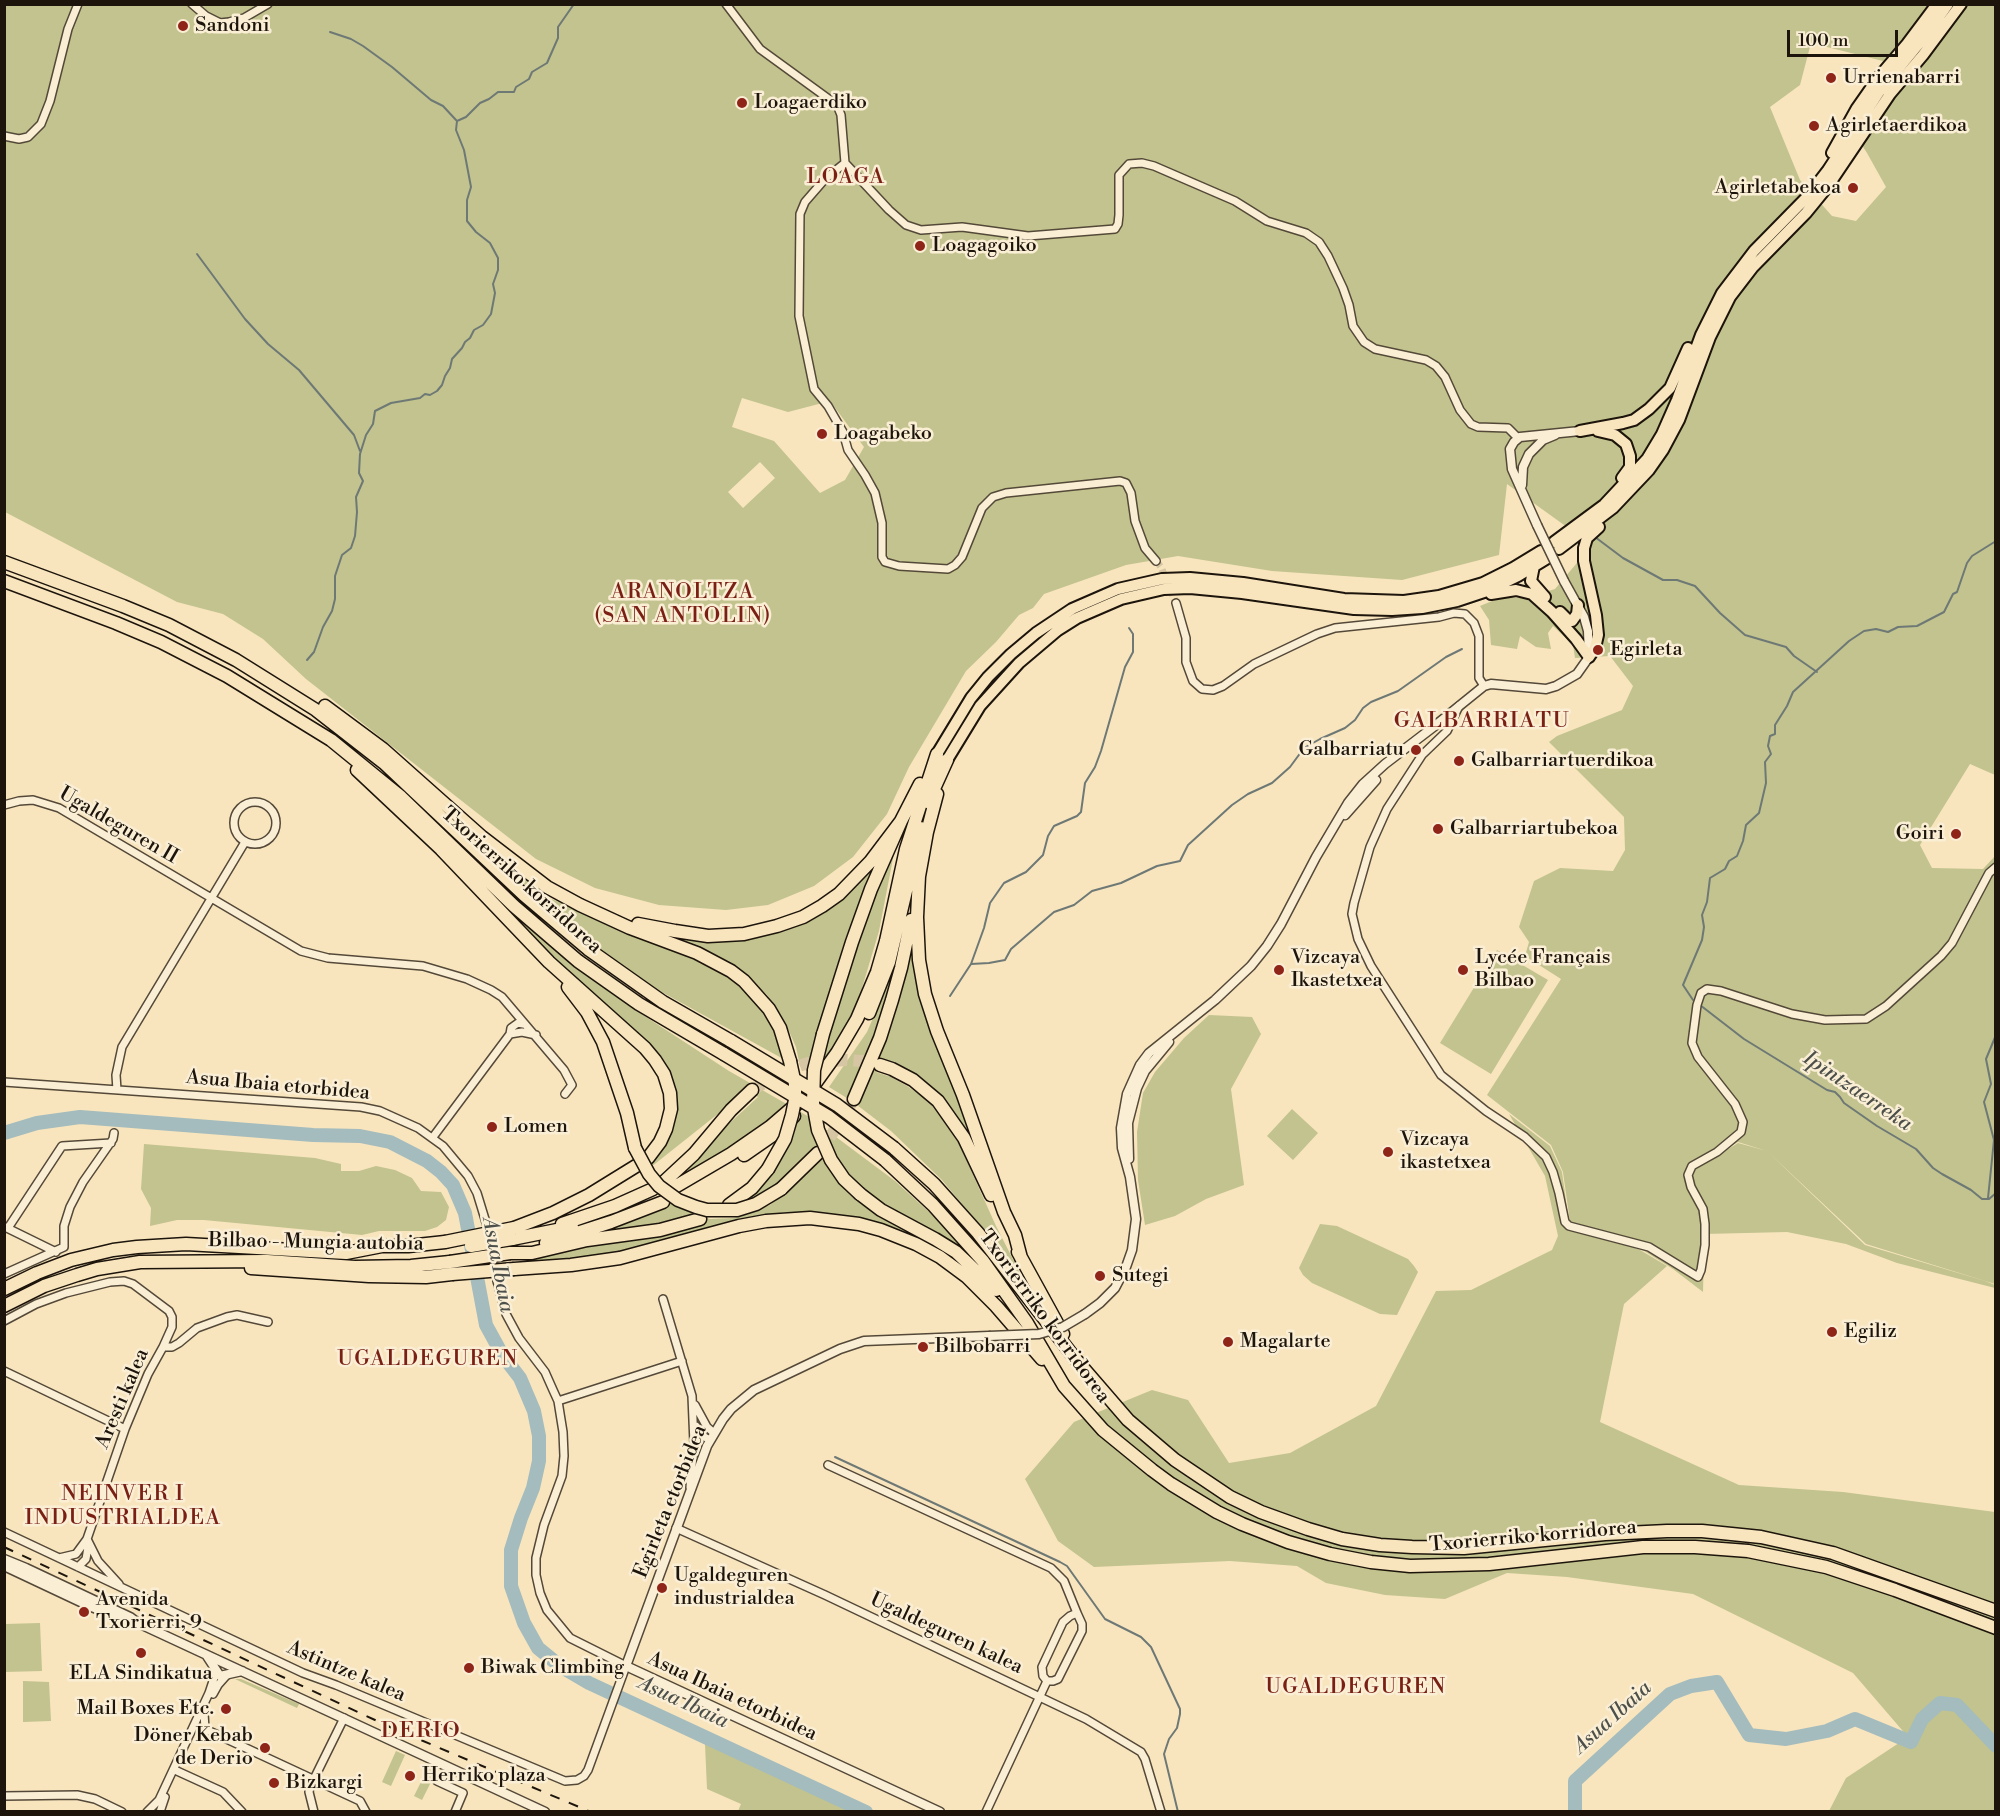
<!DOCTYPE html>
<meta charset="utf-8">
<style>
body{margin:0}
#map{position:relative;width:2000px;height:1816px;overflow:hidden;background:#f8e5be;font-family:"Libre Bodoni",serif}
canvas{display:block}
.frame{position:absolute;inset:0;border:6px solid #1d150c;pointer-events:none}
.scale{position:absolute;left:1787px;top:30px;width:111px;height:27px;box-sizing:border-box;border:3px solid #1d150c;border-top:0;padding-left:8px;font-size:18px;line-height:21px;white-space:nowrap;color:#1d150c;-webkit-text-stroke:4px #faeed5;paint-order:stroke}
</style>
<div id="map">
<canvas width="2000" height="1816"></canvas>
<div class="frame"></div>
<div class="scale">100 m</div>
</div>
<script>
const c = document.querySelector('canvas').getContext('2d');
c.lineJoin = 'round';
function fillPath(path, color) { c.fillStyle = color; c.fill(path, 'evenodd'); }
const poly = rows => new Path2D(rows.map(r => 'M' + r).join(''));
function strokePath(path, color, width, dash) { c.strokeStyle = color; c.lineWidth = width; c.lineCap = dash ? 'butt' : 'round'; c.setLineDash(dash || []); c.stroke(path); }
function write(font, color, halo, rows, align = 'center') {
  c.font = font + ' "Libre Bodoni",serif'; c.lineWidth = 5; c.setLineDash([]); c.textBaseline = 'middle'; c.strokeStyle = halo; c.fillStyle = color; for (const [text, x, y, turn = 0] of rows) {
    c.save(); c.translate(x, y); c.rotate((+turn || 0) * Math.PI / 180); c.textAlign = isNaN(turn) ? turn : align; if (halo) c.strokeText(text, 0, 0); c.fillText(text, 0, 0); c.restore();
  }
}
const green = poly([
 [4,5,1995,5,1995,775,1970,764,1920,845,1932,868,1983,869,1995,856,1995,1284,1866,1244,1767,1151,1738,1142,1689,1171,1699,1208,1704,1254,1703,1292,1673,1269,1641,1249,1570,1222,1563,1172,1551,1145,1487,1095,1561,979,1525,956,1529,942,1519,927,1534,881,1560,868,1613,871,1625,850,1624,817,1549,742,1557,736,1622,710,1633,686,1610,656,1575,658,1573,645,1553,626,1548,633,1551,649,1536,647,1520,636,1517,649,1491,645,1489,620,1480,606,1502,597,1526,598,1555,589,1592,545,1507,484,1499,555,1402,580,1272,571,1178,556,1126,565,1044,594,1033,608,1019,615,996,642,966,671,909,767,887,814,853,857,814,886,768,905,726,910,659,905,595,888,536,859,306,679,263,639,223,614,177,602,5,512],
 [1811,43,1883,61,1844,117,1867,153,1886,187,1856,221,1832,216,1800,180,1770,107,1800,85],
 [742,398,788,412,830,401,864,447,845,480,820,493,774,441,732,427],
 [760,462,775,478,743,508,728,492],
 [896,843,879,931,862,988,862,1002,821,1071,825,1047,862,924],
 [876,864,846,937,813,1044,808,1072,800,1066,796,1047,789,1031,767,995,741,971,717,957,671,937,710,942,739,939,843,896],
 [518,874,549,898,702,961,738,981,770,1017,787,1061,649,985,592,945,547,907,515,877],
 [912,894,885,1014,850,1100,829,1087,867,1032,886,988],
 [498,900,567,959,643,1015,729,1071,811,1118,812,1128,818,1147,810,1156,768,1194,731,1207,774,1169,793,1138,799,1115,756,1133,668,1185,695,1162,721,1131,758,1097,748,1090,651,1167,648,1161,659,1150,670,1078],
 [912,946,912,957,918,988,990,1173,943,1100,925,1082,881,1058,876,1072,891,1077,907,1086,927,1100,941,1115,956,1137,996,1226,1022,1277,942,1180,891,1131,857,1105,887,1032,908,968],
 [1497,950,1548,980,1491,1074,1440,1043],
 [1209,1015,1252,1017,1261,1034,1231,1089,1244,1185,1206,1199,1175,1216,1145,1225,1138,1180,1137,1132,1143,1093,1155,1072,1184,1038],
 [1292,1109,1318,1133,1293,1160,1267,1136],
 [1509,1114,1550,1146,1562,1172,1569,1223,1640,1250,1667,1266,1624,1304,1600,1422,1739,1485,1843,1492,1995,1512,1995,1811,1829,1811,1846,1778,1908,1737,1853,1673,1693,1594,1567,1577,1507,1573,1445,1599,1385,1595,1326,1583,1297,1566,1230,1561,1094,1567,1058,1541,1025,1479,1074,1422,1152,1390,1188,1400,1229,1463,1290,1453,1376,1406,1436,1291,1471,1290,1552,1250,1558,1236,1545,1176],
 [824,1128,895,1181,940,1222,970,1256,886,1209,855,1184,832,1150],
 [1738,1143,1767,1151,1865,1245,1985,1281,1995,1285,1995,1288,1897,1263,1846,1244,1787,1232,1704,1234,1700,1208,1691,1172],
 [144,1144,315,1158,341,1164,341,1171,359,1171,376,1166,395,1170,412,1178,421,1191,441,1192,449,1207,446,1220,437,1227,425,1231,379,1231,362,1235,204,1220,177,1220,150,1226,151,1208,141,1189],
 [824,1154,843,1186,857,1199,892,1224,931,1243,951,1256,974,1275,887,1227,845,1216,819,1212,786,1212,756,1217,607,1256,537,1264,511,1264,565,1250,622,1240,664,1224,603,1233,670,1202,693,1214,710,1219,733,1218,748,1214,770,1205,789,1190],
 [1320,1224,1337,1226,1408,1259,1414,1266,1418,1272,1397,1315,1380,1314,1312,1283,1303,1275,1299,1268],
 [40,1623,42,1671,5,1672,5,1624],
 [235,1679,241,1679,299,1704,297,1708],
 [23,1681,49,1682,51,1721,23,1722],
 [705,1744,850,1811,738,1811,741,1804,707,1789],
 [396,1751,405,1755,391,1786,382,1782],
 [429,1766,437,1770,422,1800,414,1796]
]);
const stream = poly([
 [330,32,351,39,363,46,392,67,431,100,443,106,456,120],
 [197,254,245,319,268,344,299,370,354,435,360,451],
 [1595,537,1623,558,1663,580,1677,580,1695,586,1720,613,1745,635,1786,647,1794,656,1817,672],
 [307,660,314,652,323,627,332,611,335,599,335,576,342,555,351,548,355,536,357,512,356,497,363,481,359,473,360,454,366,435,373,424,375,411,391,403,420,398,425,394,430,395,437,391,442,385,445,376,450,368,452,359,462,348,465,342,470,338,474,330,483,325,491,314,495,293,493,284,498,270,498,258,490,243,476,232,467,221,467,200,471,187,464,150,456,130,457,121,466,117,480,103,489,99,498,92,514,92,516,87,529,79,532,72,547,63,558,38,558,27,574,4],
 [971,964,989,963,1005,960,1011,949,1054,912,1074,905,1092,891,1121,883,1157,866,1180,861,1188,845,1232,805,1248,794,1272,783,1290,767,1304,748,1320,739,1345,728,1355,720,1363,708,1371,702,1398,691,1446,657,1462,649],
 [950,996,971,964,984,928,990,903,1004,883,1026,872,1043,855,1048,836,1054,826,1077,816,1081,812,1085,783,1095,767,1101,751,1125,667,1133,652,1133,634,1129,628],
 [1693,1000,1683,985,1702,940,1704,927,1702,915,1707,902,1710,878,1725,869,1729,861,1737,856,1743,841,1746,825,1759,813,1766,783,1765,762,1771,754,1768,746,1770,736,1775,734,1775,725,1787,706,1793,692,1849,641,1864,631,1876,629,1888,632,1898,627,1917,626,1944,612,1953,594,1957,592,1967,563,1972,556,1996,541],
 [1700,1005,1744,1039,1827,1090,1835,1092,1840,1097,1844,1103,1877,1126,1916,1149,1933,1168,1942,1174,1971,1190,1982,1199,1989,1199,1996,1193],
 [1988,1198,1994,1140,1984,1102,1991,1084,1986,1059,1996,1035],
 [835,1457,1060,1562,1067,1566,1105,1619,1141,1637,1151,1647,1180,1709,1180,1714,1177,1728,1169,1739,1164,1754,1178,1812]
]);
const river = poly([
 [4,1133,37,1123,80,1117,313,1135,360,1136,390,1142,427,1161,441,1172,453,1185,465,1213,486,1325,503,1356,520,1378,534,1411,539,1436,539,1461,533,1488,521,1518,511,1550,511,1586,524,1623,538,1648,560,1666,589,1683,866,1812],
 [1575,1812,1575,1781,1670,1694,1691,1686,1717,1682,1749,1735,1786,1739,1827,1731,1855,1719,1911,1742,1922,1719,1940,1703,1957,1705,1996,1746]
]);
const minorTunnel = poly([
 [1156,561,1161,567,1176,603]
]);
const motorwayTunnel = poly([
 [752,1090,787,1070,808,1063,846,1060,863,1061,879,1065],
 [819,1152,832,1134,854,1099]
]);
const minor = poly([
 [192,4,206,16,220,23,229,22,244,18,268,4],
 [726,4,760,49,837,105,841,115,845,163,889,210,906,225,921,230,962,227,1028,236,1115,229,1118,224,1119,215,1119,175,1129,164,1142,163,1154,166,1235,201,1267,221,1306,233,1319,242,1328,256,1343,288,1349,305,1353,326,1364,342,1375,349,1426,360,1436,366,1445,377,1460,410,1471,424,1478,427,1508,428,1518,438],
 [4,136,19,139,28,137,41,124,50,101,68,29,78,4],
 [845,163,825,179,805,202,800,214,799,316,814,389,828,406,843,432,848,450,865,475,875,493,882,523,882,557,885,562,899,566,948,569,955,565,962,557,982,508,993,497,1006,493,1120,481,1126,483,1131,493,1135,521,1145,548,1156,561],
 [1176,603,1186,638,1186,662,1193,681,1202,689,1213,690,1223,686,1254,664,1317,634,1335,628,1439,617,1454,613,1465,614,1474,623,1479,636,1479,678,1484,686],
 [1459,706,1447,731,1422,755,1387,809,1370,847,1354,903,1352,914,1358,939,1371,966,1441,1075,1486,1111,1525,1137,1546,1157,1553,1172,1559,1193,1565,1222,1569,1226,1649,1247,1698,1277,1701,1270,1705,1245,1705,1224,1703,1209,1691,1187,1688,1175,1692,1166,1717,1152,1741,1132,1743,1122,1735,1104,1698,1057,1692,1043,1697,1005,1701,993,1707,989,1721,991,1792,1014,1825,1020,1866,1019,1886,1006,1941,956,1952,943,1989,873,1996,867],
 '234 823a21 21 0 1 1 42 0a21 21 0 1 1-42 0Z',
 [4,805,19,801,33,800,59,808,301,951,328,958,423,966,467,979,491,990,502,997,564,1070,572,1085,565,1094],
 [510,1034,522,1032,536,1035],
 [4,1082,361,1107,380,1111,418,1128,443,1146,468,1176,477,1193,488,1229],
 [117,1090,116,1075,122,1047,245,842],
 [433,1137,510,1034,511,1028,518,1023,523,1024],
 [5,1227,56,1252],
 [8,1228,62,1146,111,1143],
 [4,1274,64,1247,64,1226,70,1207,83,1182,113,1139,114,1133],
 [663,1299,692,1396,694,1444,690,1487],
 [4,1321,36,1304,66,1293,110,1282,124,1281,133,1284,169,1311,172,1317,172,1327,163,1347],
 [4,1371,125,1429],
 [558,1401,682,1361],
 [695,1405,707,1427,714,1433],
 [696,1426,699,1434,710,1440],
 [828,1465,1051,1568,1064,1581,1077,1613],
 [676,1528,825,1595,1086,1719,1141,1752,1145,1759,1161,1812],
 [4,1532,303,1673,336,1685,565,1781,577,1780,584,1776,588,1770,626,1666,570,1638,547,1610,540,1593,536,1575,536,1558,544,1525,562,1476,564,1456,563,1432,558,1401,553,1390,545,1372,519,1338,506,1314,497,1281],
 [87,1539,98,1561,119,1584],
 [59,1558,76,1554,87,1539,125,1429,148,1374,163,1347,172,1347,179,1343,197,1328,227,1317,237,1315,268,1322],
 [78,1567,86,1559,88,1547],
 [1077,1613,1082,1624,1082,1631,1058,1679,1053,1681,1047,1681,1043,1676,1042,1667,1063,1622,1070,1616,1077,1613],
 [213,1694,218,1685,226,1676],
 [204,1713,205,1729,360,1801,366,1812],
 [177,1771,223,1792,242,1812],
 [437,1781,463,1793,455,1812],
 [4,1796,77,1795,95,1799,122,1812],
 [147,1812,159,1800,209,1693,216,1672],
 [160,1812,165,1797],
 [314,1812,309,1792,310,1787,344,1718],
 [986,1812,1047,1681]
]);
const tertiary = poly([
 [1522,485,1523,467,1529,454,1543,440,1555,435],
 [1537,525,1512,469,1510,449,1514,442,1520,437,1580,431],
 [1432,728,1484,686,1491,684,1546,689,1556,686,1577,674,1589,657,1588,631,1584,617,1564,581],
 [1345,815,1376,780],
 [1129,1159,1128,1123,1137,1088,1145,1071,1169,1042],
 [1085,1314,1100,1303,1115,1288,1126,1267,1132,1250,1136,1219,1130,1177,1122,1148,1121,1128,1127,1094,1140,1065,1149,1053,1215,1000,1251,966,1267,946,1281,924,1316,857,1348,803,1363,784,1385,764,1436,725],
 [4,1559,26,1568,130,1617,138,1623,545,1812],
 [4,1566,89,1606,118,1617],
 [207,1656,220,1676,242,1671],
 [940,1812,626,1666,707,1446,723,1419,731,1409,754,1390,840,1349,864,1341,989,1336]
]);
const primary = poly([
 [1832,153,1857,108,1878,78,1907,44,1937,4],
 [1580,431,1623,423,1634,420,1649,409,1670,388,1688,348],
 [1598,431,1615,435,1626,444,1630,456,1630,467,1622,478],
 [1554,542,1604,505,1647,459,1662,434,1677,400,1701,335,1722,293,1754,251,1808,196,1828,170,1879,92,1926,35,1948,4],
 [1559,549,1613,508,1649,470,1663,450,1679,420,1710,337,1730,297,1753,267,1806,213,1828,186,1890,94,1923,55,1961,4],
 [1534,566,1531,581,1545,597],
 [1491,594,1516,590,1532,594,1552,612,1576,639,1589,657,1595,648,1598,635,1596,615,1584,561,1584,548,1587,538,1599,527],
 [1560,612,1568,620,1572,621,1577,614,1578,605],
 [937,754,971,698,988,677,1011,654,1036,633,1072,609,1118,589,1162,579,1190,578,1243,583,1344,599,1404,601,1439,596,1483,583,1513,568,1541,551],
 [947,760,980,706,1019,663,1058,630,1077,618,1121,599,1164,589,1190,588,1242,593,1354,609,1392,610,1422,608,1457,601,1487,591,1518,576,1546,559]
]);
const motorway = poly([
 [4,562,123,606,169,625,236,660,316,710,384,763,524,895,588,949,663,1002,731,1041],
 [4,581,116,623,161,642,227,676,331,740,401,797,514,906,578,961,639,1004,724,1054],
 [325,706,383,749,482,837,547,887,580,905,630,928,697,953,731,971,744,981,769,1009,780,1028,790,1061],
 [357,770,441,849,549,962,645,1048,655,1060,664,1074,670,1093,671,1109,666,1129,660,1142,648,1158],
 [928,802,947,760],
 [919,876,917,917,919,960,925,994,937,1031,963,1095,1004,1212,1015,1235,1021,1258],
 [918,882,927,832,937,794],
 [638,924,675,931,708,936,744,934,777,926,803,917,822,906,839,894,870,862,901,821],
 [568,987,587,1012,603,1042,627,1113,635,1148],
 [869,1013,889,962,921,828],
 [823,1034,852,942,871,889,901,821,920,784],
 [880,1065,892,1069,913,1080,938,1101,964,1138,991,1195],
 [854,1099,880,1038,892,1000,901,968,911,920],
 [894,1148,934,1184,978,1233,1077,1361,1128,1420,1175,1460,1230,1497,1261,1512,1308,1529,1342,1539,1380,1545,1412,1547,1464,1548,1605,1534,1667,1531,1702,1531,1761,1537,1833,1553,1996,1611],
 [744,1155,780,1130,794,1116],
 [885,1160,933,1205,983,1261,1027,1323,1064,1386,1103,1430,1152,1470,1171,1484,1217,1512,1242,1524,1288,1542,1330,1554,1371,1562,1410,1566,1489,1564,1643,1547,1695,1547,1748,1551,1826,1567,1895,1590,1996,1628],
 [665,1181,694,1154,731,1110,752,1090],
 [673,1188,731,1154,770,1127,806,1096,837,1053,857,1019,877,972,886,941,906,849,937,754],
 [781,1189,818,1153],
 [860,1194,881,1210,935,1239,956,1252,996,1290],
 [729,1205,752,1188,768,1169],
 [562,1224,615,1206,653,1189],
 [514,1228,553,1213,589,1195,636,1166],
 [512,1239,572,1227],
 [546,1243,611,1222,663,1202],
 [1018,1252,1063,1334],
 [510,1253,532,1253,587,1240,660,1230,700,1219],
 [251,1268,369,1276,426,1277,452,1274],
 [514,1269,571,1265,620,1258,739,1226,766,1221,810,1218,859,1224,881,1230,916,1244,940,1257,967,1277,996,1306,1042,1359],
 [4,1289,37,1273,71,1260,113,1250,137,1247,186,1244,346,1253,382,1246,408,1246,445,1242],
 [4,1306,44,1286,77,1275,97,1269,140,1262,267,1261,355,1267,411,1266,450,1262]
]);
const rail = poly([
 [4,1547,390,1727,591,1812]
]);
const tertiaryBridge = poly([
 [1537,525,1564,581],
 [989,1336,1039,1334,1063,1327,1085,1314]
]);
const motorwayBridge = poly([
 [823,1034,814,1070,813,1103,818,1130,831,1160,844,1179,860,1194],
 [731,1041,837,1105,894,1148],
 [724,1054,829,1117,885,1160],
 [635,1148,649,1174,659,1186,678,1200,696,1207,707,1210,737,1210,756,1204,781,1189],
 [768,1169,785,1139,792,1115,795,1100,795,1084,790,1061],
 [445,1242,514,1228],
 [471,1246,512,1239],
 [450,1262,510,1253],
 [452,1274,514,1269]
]);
const markers = [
 [183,26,6,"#8f2418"],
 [1831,78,6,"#8f2418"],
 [742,103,6,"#8f2418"],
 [1814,126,6,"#8f2418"],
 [1853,188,6,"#8f2418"],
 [920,246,6,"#8f2418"],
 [822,434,6,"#8f2418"],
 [1598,650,6,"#8f2418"],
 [1416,750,6,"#8f2418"],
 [1459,761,6,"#8f2418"],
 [1438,829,6,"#8f2418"],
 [1956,834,6,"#8f2418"],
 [1279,970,6,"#8f2418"],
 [1463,970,6,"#8f2418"],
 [492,1127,6,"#8f2418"],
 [1388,1152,6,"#8f2418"],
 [1100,1276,6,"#8f2418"],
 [1832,1332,6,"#8f2418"],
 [1228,1342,6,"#8f2418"],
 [923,1347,6,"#8f2418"],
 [662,1588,6,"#8f2418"],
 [84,1612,6,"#8f2418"],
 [141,1653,6,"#8f2418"],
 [469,1668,6,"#8f2418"],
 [226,1709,6,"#8f2418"],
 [265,1748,6,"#8f2418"],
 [410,1776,6,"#8f2418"],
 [274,1783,6,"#8f2418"]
];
const poiNames = [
 ["Sandoni",195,26],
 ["Urrienabarri",1843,78],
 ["Loagaerdiko",754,103],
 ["Agirletaerdikoa",1826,126],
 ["Agirletabekoa",1841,188,"right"],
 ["Loagagoiko",932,246],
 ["Loagabeko",834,434],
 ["Egirleta",1610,650],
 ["Galbarriatu",1404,750,"right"],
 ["Galbarriartuerdikoa",1471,761],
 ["Galbarriartubekoa",1450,829],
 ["Goiri",1944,834,"right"],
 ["Vizcaya",1291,958],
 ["Ikastetxea",1291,981],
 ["Lycée Français",1475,958],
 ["Bilbao",1475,981],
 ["Lomen",504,1127],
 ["Vizcaya",1400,1140],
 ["ikastetxea",1400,1163],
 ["Sutegi",1112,1276],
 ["Egiliz",1844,1332],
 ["Magalarte",1240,1342],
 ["Bilbobarri",935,1347],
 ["Ugaldeguren",674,1576],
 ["industrialdea",674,1599],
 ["Avenida",96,1600],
 ["Txorierri, 9",96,1623],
 ["Biwak Climbing",481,1668],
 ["ELA Sindikatua",141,1674,"center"],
 ["Mail Boxes Etc.",214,1709,"right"],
 ["Döner Kebab",253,1736,"right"],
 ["de Derio",253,1759,"right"],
 ["Herriko plaza",422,1776],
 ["Bizkargi",286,1783]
];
const streetNames = [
 ["Ugaldeguren II",118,826,30],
 ["Txorierriko korridorea",521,881,42],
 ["Asua Ibaia etorbidea",278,1086,5],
 ["Bilbao - Mungia autobia",316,1243,1],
 ["Txorierriko korridorea",1044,1317,54],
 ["Aresti kalea",123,1399,-67],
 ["Egirleta etorbidea",671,1502,-68],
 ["Txorierriko korridorea",1533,1537,-5],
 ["Ugaldeguren kalea",946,1634,25],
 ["Astintze kalea",346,1672,23],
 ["Asua Ibaia etorbidea",732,1697,25]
];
const neighbourhoodNames = [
 ["LOAGA",846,178],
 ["ARANOLTZA",683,593],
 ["(SAN ANTOLIN)",683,617],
 ["UGALDEGUREN",428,1360],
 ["NEINVER I",123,1495],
 ["INDUSTRIALDEA",123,1519],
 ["UGALDEGUREN",1356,1688]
];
const waterNames = [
 ["Ipintzaerreka",1857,1092,34],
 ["Asua Ibaia",497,1265,79],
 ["Asua Ibaia",683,1703,25],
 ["Asua Ibaia",1613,1718,-42]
];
const quarterNames = [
 ["GALBARRIATU",1482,722],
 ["DERIO",421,1732]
];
fillPath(green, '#c2c38e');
strokePath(stream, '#6e7976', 2);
strokePath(river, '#a4bcbd', 14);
strokePath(minorTunnel, '#d7c6a3', 7, [7, 3.5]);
strokePath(motorwayTunnel, '#d7c6a3', 12, [12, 6]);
strokePath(minor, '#544938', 10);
strokePath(tertiary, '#544938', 11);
strokePath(primary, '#1d150c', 14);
strokePath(motorway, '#1d150c', 15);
strokePath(minor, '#faeed5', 7);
strokePath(tertiary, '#faeed5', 8);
strokePath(primary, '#f8e5be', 10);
strokePath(motorway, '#f8e5be', 12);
strokePath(rail, '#1d150c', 2, [10, 10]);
strokePath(tertiaryBridge, '#544938', 11, []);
strokePath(motorwayBridge, '#1d150c', 15, []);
strokePath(tertiaryBridge, '#faeed5', 8);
strokePath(motorwayBridge, '#f8e5be', 12);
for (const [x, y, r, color] of markers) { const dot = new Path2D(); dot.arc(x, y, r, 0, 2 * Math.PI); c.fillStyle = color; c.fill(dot); strokePath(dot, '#faeed5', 2); }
write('20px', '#1d150c', '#faeed5', poiNames, 'left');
write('20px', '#1d150c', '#faeed5', streetNames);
c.letterSpacing = '1.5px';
write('21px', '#7a1f14', '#faeed5', neighbourhoodNames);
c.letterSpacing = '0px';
write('italic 21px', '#4c4f4a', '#faeed5', waterNames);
c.letterSpacing = '1.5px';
write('22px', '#7a1f14', '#faeed5', quarterNames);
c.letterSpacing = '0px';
</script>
